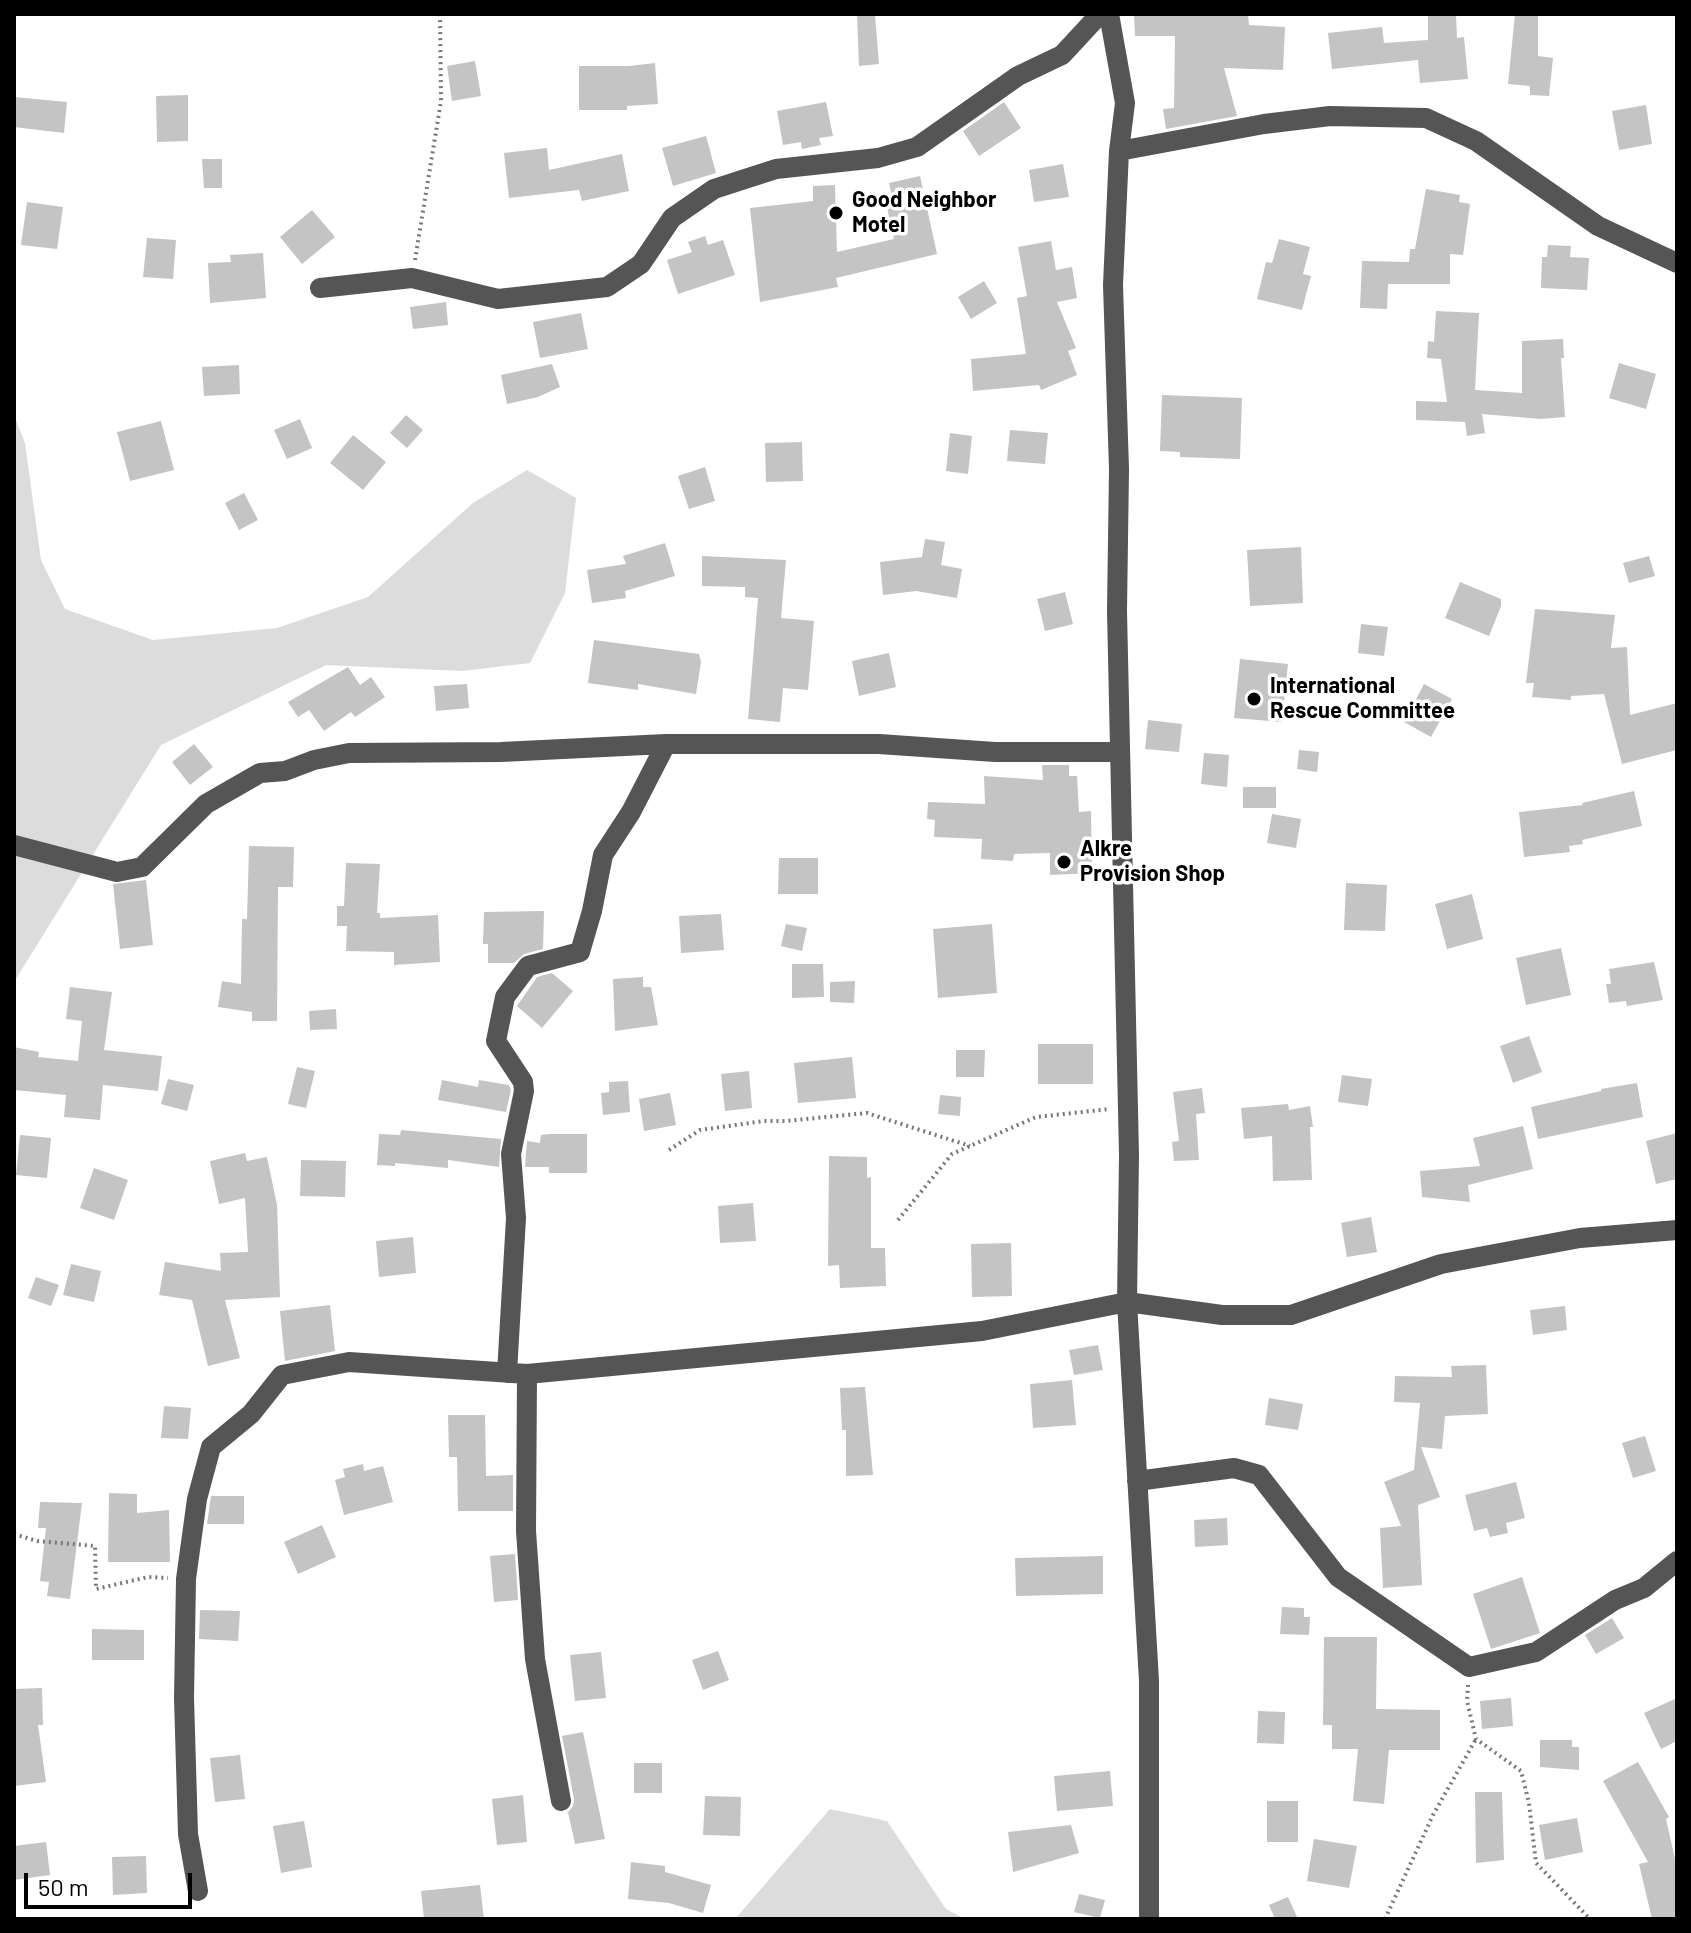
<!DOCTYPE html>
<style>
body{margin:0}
#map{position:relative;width:1691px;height:1933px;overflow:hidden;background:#fff;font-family:Barlow,sans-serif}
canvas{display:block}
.frame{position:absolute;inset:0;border:16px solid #000;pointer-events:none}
.scale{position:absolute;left:24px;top:1873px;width:168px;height:36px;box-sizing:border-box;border:4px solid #000;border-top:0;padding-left:10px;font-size:24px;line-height:28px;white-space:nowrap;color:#000;-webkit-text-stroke:6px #fff;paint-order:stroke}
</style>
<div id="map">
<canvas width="1691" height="1933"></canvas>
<div class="frame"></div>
<div class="scale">50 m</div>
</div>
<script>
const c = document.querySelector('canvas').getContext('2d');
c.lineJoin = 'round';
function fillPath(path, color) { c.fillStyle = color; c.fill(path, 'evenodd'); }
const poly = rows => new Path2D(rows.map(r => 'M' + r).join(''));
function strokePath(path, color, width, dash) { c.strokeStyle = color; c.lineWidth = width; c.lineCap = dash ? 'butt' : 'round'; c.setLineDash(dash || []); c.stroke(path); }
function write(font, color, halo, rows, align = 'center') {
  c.font = font + ' Barlow,sans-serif'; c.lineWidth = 7; c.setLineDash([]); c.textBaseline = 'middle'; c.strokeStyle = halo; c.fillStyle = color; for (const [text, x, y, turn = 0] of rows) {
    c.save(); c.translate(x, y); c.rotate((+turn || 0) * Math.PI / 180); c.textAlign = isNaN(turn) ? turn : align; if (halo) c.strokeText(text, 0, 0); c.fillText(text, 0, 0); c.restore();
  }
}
const green = poly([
 [14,415,25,443,41,560,65,609,153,640,277,628,368,597,473,503,527,470,576,498,565,593,530,663,462,671,326,665,161,745,14,982],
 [830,1809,887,1821,946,1909,965,1919,735,1919]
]);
const building = poly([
 [1134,14,1248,14,1249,25,1285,27,1283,70,1224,68,1237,116,1166,129,1163,109,1174,108,1175,36,1135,36],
 [1428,14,1456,14,1457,38,1464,37,1468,79,1420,83,1418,60,1332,69,1328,33,1382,27,1384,43,1428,40],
 [1515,14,1538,14,1538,56,1553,58,1549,96,1530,95,1530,86,1508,84],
 [857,15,875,15,879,64,859,66],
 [475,61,481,96,452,101,447,66],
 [655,63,658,104,627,106,627,110,579,110,579,66,629,66],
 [188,95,188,141,157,142,156,96],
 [14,97,67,102,64,133,14,127],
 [826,102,833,136,819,138,821,145,802,149,801,142,783,145,777,111],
 [1004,102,1021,128,979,156,963,131],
 [1646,105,1652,144,1619,150,1612,111],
 [706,136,716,173,673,186,662,148],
 [547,148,549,170,622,154,629,191,582,201,579,190,509,198,504,153],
 [202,159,222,159,222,188,204,188],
 [1063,164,1069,197,1034,202,1029,170],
 [920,176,937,254,836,278,838,287,760,302,750,208,813,201,813,186,835,185,837,252,894,239,885,199,892,197,889,183],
 [1426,189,1460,195,1459,202,1470,204,1463,255,1450,254,1450,284,1388,284,1387,309,1360,308,1362,261,1409,262,1410,249,1415,249],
 [27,202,63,207,57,249,21,245],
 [312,210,335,237,302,264,280,237],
 [705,236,708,245,723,240,735,275,678,294,667,260,692,252,688,242],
 [147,238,176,240,173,279,143,277],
 [1279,239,1310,247,1303,274,1311,276,1302,310,1257,299,1266,262,1272,263],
 [1051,241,1056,270,1072,267,1077,298,1057,302,1076,348,1068,351,1077,375,1041,390,1039,385,973,391,971,359,1026,354,1017,298,1027,296,1018,247],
 [1548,245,1571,246,1570,257,1589,258,1587,290,1541,288,1542,257,1547,257],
 [263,253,266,298,210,303,208,263,231,262,230,255],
 [984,281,997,303,971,319,958,297],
 [446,302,448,325,413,329,410,307],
 [1436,311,1479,313,1475,390,1522,393,1522,341,1563,339,1564,358,1561,358,1565,417,1541,419,1482,414,1485,433,1467,436,1465,422,1416,420,1416,401,1447,402,1441,359,1427,358,1428,341,1434,342],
 [581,313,588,349,540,358,533,322],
 [1619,363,1656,374,1646,409,1609,398],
 [552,364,560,387,538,397,507,404,501,375],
 [239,365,240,394,204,396,202,367],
 [1162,395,1242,398,1240,459,1180,457,1180,452,1160,451],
 [406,415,423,430,407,448,390,433],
 [300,419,312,448,287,459,274,430],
 [161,421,174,470,130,481,117,432],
 [1010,430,1048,433,1045,464,1007,461],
 [950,433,972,436,968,474,946,471],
 [353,435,386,462,363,490,330,463],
 [802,442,803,481,766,482,765,443],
 [705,467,715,501,689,509,678,476],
 [244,493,258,520,239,530,225,503],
 [925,539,945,542,941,565,962,569,957,598,916,591,883,595,880,562,922,557],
 [665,543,675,576,625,591,626,598,592,603,587,570,626,564,623,556],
 [1301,547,1303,603,1250,606,1247,550],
 [702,556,786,560,781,618,814,621,808,690,783,688,780,722,748,719,758,598,745,597,745,587,702,586],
 [1649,556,1655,576,1629,583,1623,563],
 [1460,582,1501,599,1501,606,1489,636,1445,618],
 [1065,592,1073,624,1045,631,1037,599],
 [1535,609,1615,615,1611,648,1627,647,1630,715,1677,703,1677,750,1622,764,1604,694,1571,696,1571,700,1532,697,1534,683,1526,683],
 [1361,624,1388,627,1384,656,1358,653],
 [594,640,699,654,701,662,696,694,638,684,638,690,588,683],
 [889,653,896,687,859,696,852,661],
 [1240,659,1288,664,1282,722,1234,718],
 [348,667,360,685,371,677,385,697,355,717,351,712,324,731,309,710,298,717,288,702],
 [467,684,469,708,436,711,434,686],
 [1424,684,1452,699,1431,737,1404,722],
 [1148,720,1182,724,1179,752,1145,749],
 [194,744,213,767,190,785,172,762],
 [1299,750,1319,752,1317,772,1297,769],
 [1204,753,1229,755,1227,787,1201,784],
 [1042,765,1069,765,1069,776,1077,776,1079,812,1091,811,1092,873,1050,875,1050,853,1014,854,1013,861,981,859,982,839,934,837,935,820,927,819,928,802,985,804,984,776,1043,780],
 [1243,787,1276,787,1276,808,1243,808],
 [1634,791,1642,826,1582,840,1583,844,1569,846,1570,852,1524,857,1519,812,1583,805,1582,803],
 [1272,814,1301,819,1296,848,1267,843],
 [249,846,294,847,293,887,278,887,277,1021,252,1021,252,1012,218,1007,222,981,241,984,242,919,247,919],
 [779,858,818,858,818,894,778,894],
 [346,863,380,864,377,913,380,913,380,918,438,915,440,962,394,965,394,952,346,951,347,926,337,926,337,906,344,906],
 [146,880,153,945,120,949,113,884],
 [1346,883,1387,885,1385,931,1344,930],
 [1472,894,1483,939,1447,949,1435,904],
 [544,911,543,949,524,954,514,963,488,963,488,944,483,944,484,912],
 [721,914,724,950,681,953,679,916],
 [786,924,807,928,802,951,781,946],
 [992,924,997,993,938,998,933,929],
 [1561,948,1571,995,1526,1005,1516,958],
 [1654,962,1663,1000,1627,1006,1626,1001,1609,1003,1606,984,1611,984,1609,969],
 [792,964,823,964,824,997,792,998],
 [552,973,573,991,542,1028,517,1006,537,977],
 [643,977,643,987,651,987,658,1025,615,1031,613,979],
 [855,981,854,1003,830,1002,830,982],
 [70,987,112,992,104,1050,162,1056,158,1091,103,1085,100,1120,64,1117,66,1095,14,1090,14,1047,39,1052,38,1057,78,1061,82,1021,66,1019],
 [336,1009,337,1029,310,1030,309,1011],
 [1529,1036,1542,1072,1513,1083,1500,1046],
 [1038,1044,1093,1044,1093,1084,1038,1084],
 [956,1050,985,1050,984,1077,956,1077],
 [852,1057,856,1098,798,1103,794,1063],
 [297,1067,315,1071,306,1108,288,1104],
 [749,1071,752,1108,725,1111,721,1074],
 [1342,1075,1372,1079,1368,1106,1338,1102],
 [168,1079,194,1085,187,1111,161,1104],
 [442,1080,478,1087,479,1080,509,1085,511,1090,506,1112,438,1100],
 [628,1081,630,1112,603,1115,601,1093,609,1092,609,1082],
 [1637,1083,1643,1117,1538,1139,1531,1107,1601,1091,1601,1089],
 [1202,1088,1205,1113,1196,1114,1199,1160,1174,1161,1172,1142,1179,1141,1173,1092],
 [670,1093,676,1125,644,1131,639,1099],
 [940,1095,961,1097,960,1116,938,1114],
 [1288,1104,1289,1110,1310,1106,1313,1127,1310,1127,1312,1180,1273,1181,1272,1136,1244,1139,1241,1108],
 [1523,1126,1533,1169,1468,1185,1470,1202,1422,1197,1420,1171,1480,1166,1473,1138],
 [401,1130,501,1139,499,1167,448,1160,448,1168,395,1163,395,1166,377,1165,379,1134,400,1135],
 [1677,1133,1677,1179,1656,1184,1646,1141],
 [549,1134,587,1134,587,1173,549,1173,549,1167,525,1167,527,1141,540,1143,541,1135],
 [20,1135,51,1138,47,1178,16,1175],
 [245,1153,247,1161,267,1157,277,1205,280,1297,225,1300,240,1358,208,1366,192,1300,159,1295,165,1262,221,1271,220,1253,248,1252,245,1198,219,1204,210,1161],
 [829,1156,867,1157,867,1178,871,1177,871,1248,885,1248,886,1286,840,1288,839,1265,828,1266],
 [301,1160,346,1161,345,1197,300,1196],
 [94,1168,128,1180,114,1220,80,1208],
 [753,1203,756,1241,720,1243,718,1206],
 [1371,1217,1377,1252,1347,1257,1341,1223],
 [413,1237,416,1273,379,1277,376,1241],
 [1011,1243,1012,1296,972,1297,971,1244],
 [71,1264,101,1271,94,1302,63,1295],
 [36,1277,59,1285,51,1306,28,1298],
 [330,1305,335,1351,285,1361,280,1311],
 [1565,1306,1567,1330,1533,1335,1530,1310],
 [1098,1345,1103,1370,1074,1375,1069,1350],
 [1486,1365,1488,1414,1445,1416,1442,1449,1421,1447,1440,1497,1418,1505,1422,1585,1383,1588,1380,1528,1401,1526,1384,1482,1414,1470,1420,1403,1394,1402,1395,1376,1452,1377,1451,1366],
 [1072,1380,1076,1425,1033,1428,1030,1384],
 [865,1387,873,1475,846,1476,846,1430,842,1430,840,1388],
 [1269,1398,1303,1404,1298,1430,1265,1425],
 [164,1406,191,1408,188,1439,161,1438],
 [448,1415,485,1415,486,1476,513,1475,513,1511,458,1511,457,1457,449,1457],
 [1645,1436,1656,1471,1633,1478,1622,1443],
 [363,1464,364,1471,383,1466,393,1502,344,1515,335,1480,345,1477,343,1469],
 [1516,1482,1525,1518,1506,1523,1508,1533,1490,1537,1487,1528,1474,1531,1465,1495],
 [109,1493,137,1494,137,1513,169,1510,170,1562,108,1562],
 [211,1496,244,1496,244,1524,207,1524],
 [40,1502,82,1503,70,1599,47,1596,49,1582,40,1581,46,1528,38,1528],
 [1227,1518,1228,1545,1195,1547,1194,1520],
 [322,1525,336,1557,298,1574,284,1542],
 [515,1554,518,1600,494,1602,490,1556],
 [1103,1556,1103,1594,1016,1596,1015,1558],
 [1522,1577,1540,1633,1491,1649,1473,1594],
 [1282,1607,1304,1608,1304,1617,1310,1617,1309,1635,1280,1634],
 [200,1610,240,1611,238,1641,199,1639],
 [1612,1618,1624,1638,1596,1654,1585,1635],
 [92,1629,144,1630,144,1660,92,1660],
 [1324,1637,1377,1637,1376,1709,1440,1710,1440,1750,1389,1750,1384,1804,1353,1801,1358,1749,1332,1749,1332,1725,1323,1725],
 [718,1651,729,1680,703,1690,692,1660],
 [601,1652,606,1698,575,1701,570,1655],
 [42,1688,43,1725,38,1725,46,1782,14,1786,14,1689],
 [1511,1698,1513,1726,1482,1729,1480,1701],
 [1677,1698,1677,1741,1661,1749,1644,1713],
 [1258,1711,1285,1712,1284,1744,1257,1743],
 [583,1732,605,1839,575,1844,568,1812,573,1806,574,1799,562,1736],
 [1540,1740,1572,1740,1572,1747,1579,1747,1579,1770,1540,1767],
 [240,1755,245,1799,215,1802,210,1758],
 [1638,1762,1669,1817,1666,1819,1677,1868,1677,1919,1652,1919,1639,1864,1648,1862,1603,1781],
 [634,1763,662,1763,662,1793,634,1793],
 [1110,1771,1113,1806,1057,1811,1054,1776],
 [1475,1792,1502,1792,1504,1860,1476,1863],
 [523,1795,527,1842,497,1845,492,1799],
 [705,1796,741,1797,740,1836,703,1835],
 [1267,1801,1298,1801,1298,1842,1267,1842],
 [1577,1818,1583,1852,1545,1860,1539,1825],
 [304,1821,312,1867,281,1873,273,1826],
 [1071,1825,1079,1853,1013,1872,1008,1832],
 [1314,1839,1357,1846,1349,1888,1307,1881],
 [46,1842,50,1875,14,1880,14,1846],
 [146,1856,147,1893,113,1895,112,1857],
 [631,1862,665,1866,665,1872,711,1885,703,1913,669,1903,628,1899],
 [480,1885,484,1919,424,1919,421,1891],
 [1079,1894,1105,1900,1100,1918,1074,1912],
 [1288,1897,1298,1919,1275,1919,1269,1905]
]);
const path = poly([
 [415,260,441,101,440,14],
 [669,1150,700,1130,764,1121,786,1121,867,1113,970,1146],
 [898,1220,952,1154,1036,1117,1110,1109],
 [14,1534,37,1541,95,1546,96,1589,148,1577,168,1578],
 [1468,1685,1467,1701,1476,1739,1521,1771,1529,1803,1536,1863,1590,1919],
 [1385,1919,1433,1815,1476,1739]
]);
const minor = poly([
 [1109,14,1125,103,1119,151,1113,285,1119,469,1117,611,1129,1155,1127,1302,1149,1681,1149,1919],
 [1119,151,1264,124,1330,116,1426,118,1476,141,1598,226,1677,263],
 [320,288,412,278,498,299,607,287,641,264,672,218,714,189,776,169,878,158,917,147,1018,76,1062,55,1100,14],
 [14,845,117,872,142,867,206,804,260,773,285,771,314,760,349,753,501,752,666,744,879,744,995,752,1120,752],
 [507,1373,516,1218,511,1154,524,1091,523,1082,496,1041,505,997,528,966,580,952,592,911,603,855,631,812,666,744],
 [527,1374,526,1531,535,1659,561,1801],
 [1137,1481,1234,1468,1259,1475,1338,1577,1469,1667,1536,1652,1615,1600,1644,1588,1677,1561],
 [198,1891,188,1834,184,1698,186,1579,197,1499,211,1447,251,1414,282,1375,349,1362,527,1374,982,1331,1127,1302,1222,1315,1291,1315,1441,1264,1580,1238,1677,1230]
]);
const markers = [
 [836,213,8,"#000"],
 [1254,699,8,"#000"],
 [1064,862,8,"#000"]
];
const poiNames = [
 ["Good Neighbor",852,200],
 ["Motel",852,225],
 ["International",1270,686],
 ["Rescue Committee",1270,711],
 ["Alkre",1080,849],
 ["Provision Shop",1080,874]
];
fillPath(green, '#dcdcdc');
fillPath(building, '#c4c4c4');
strokePath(path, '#777', 4, [2, 4]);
strokePath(minor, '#555', 20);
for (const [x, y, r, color] of markers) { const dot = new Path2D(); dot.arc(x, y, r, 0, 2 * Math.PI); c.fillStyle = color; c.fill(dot); strokePath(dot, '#fff', 3); }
write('bold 22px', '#000', '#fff', poiNames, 'left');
</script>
